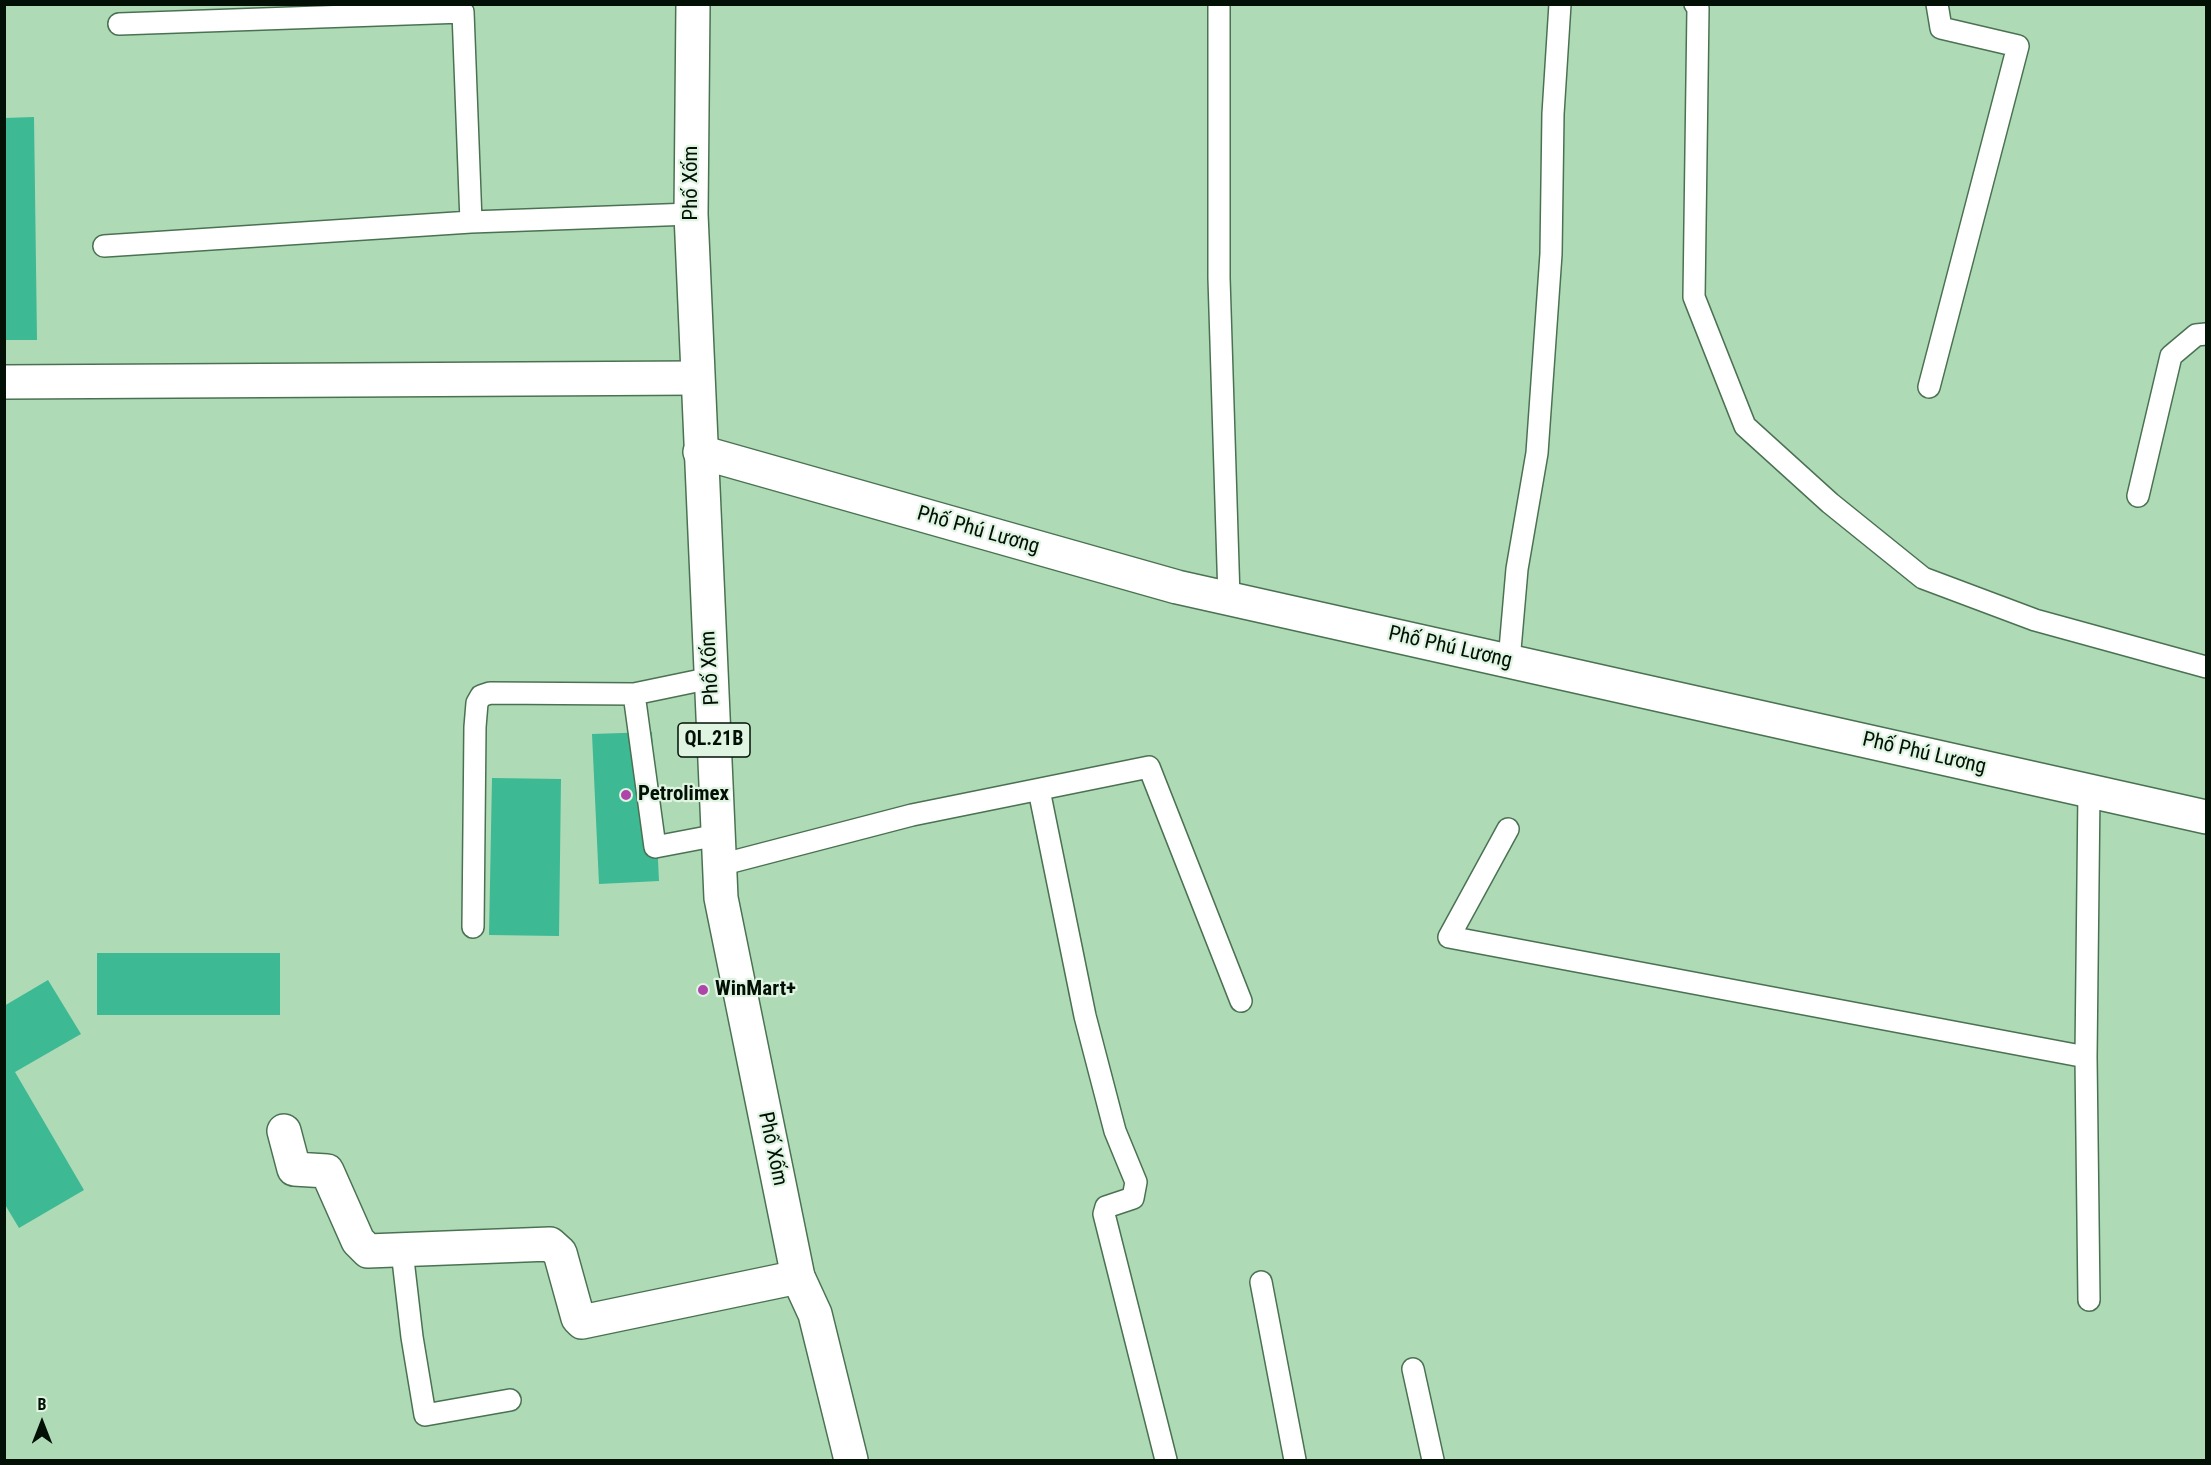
<!DOCTYPE html>
<meta charset="utf-8">
<style>
body{margin:0}
#map{position:relative;width:2211px;height:1465px;overflow:hidden;background:#afdab6;font-family:"Roboto Condensed",sans-serif}
canvas{display:block}
.frame{position:absolute;inset:0;border:6px solid #021005;pointer-events:none}
.north{position:absolute;left:12px;top:1393px;width:60px;height:60px;-webkit-text-stroke:4px #dff5e2;paint-order:stroke;rotate:0deg;font-size:16px;font-weight:700;line-height:24px;text-align:center;color:#021005}
.north::after{content:'';display:block;margin:auto;width:21px;height:27px;background:#021005;clip-path:polygon(50% 0,100% 100%,50% 72%,0 100%)}
</style>
<div id="map">
<canvas width="2211" height="1465"></canvas>
<div class="frame"></div>
<div class="north">B</div>
</div>
<script>
const c = document.querySelector('canvas').getContext('2d');
c.lineJoin = 'round';
function fillPath(path, color) { c.fillStyle = color; c.fill(path, 'evenodd'); }
const poly = rows => new Path2D(rows.map(r => 'M' + r).join(''));
function strokePath(path, color, width, dash) { c.strokeStyle = color; c.lineWidth = width; c.lineCap = dash ? 'butt' : 'round'; c.setLineDash(dash || []); c.stroke(path); }
function write(font, color, halo, rows, align = 'center') {
  c.font = font + ' "Roboto Condensed",sans-serif'; c.lineWidth = 4.5; c.setLineDash([]); c.textBaseline = 'middle'; c.strokeStyle = halo; c.fillStyle = color; for (const [text, x, y, turn = 0] of rows) {
    c.save(); c.translate(x, y); c.rotate((+turn || 0) * Math.PI / 180); c.textAlign = isNaN(turn) ? turn : align; if (halo) c.strokeText(text, 0, 0); c.fillText(text, 0, 0); c.restore();
  }
}
const building = poly([
 [34,117,37,340,4,340,4,118],
 [652,732,659,881,599,884,592,734],
 [492,778,561,779,559,936,489,935],
 [97,953,280,953,280,1015,97,1015],
 [48,980,81,1034,15,1072,84,1190,19,1228,4,1203,4,1006]
]);
const lane = poly([
 [1219,4,1219,278,1229,598],
 [1695,4,1698,8,1694,297,1745,426,1830,503,1923,578,2035,620,2206,667],
 [119,24,463,12,471,222,691,214],
 [104,246,471,222],
 [1929,387,2018,46,1941,28,1937,4],
 [2138,496,2171,356,2196,335,2206,334],
 [1509,661,1517,569,1537,453,1551,254,1553,114,1560,4],
 [711,678,634,694,655,847,718,835],
 [1039,790,1085,1016,1115,1131,1136,1182,1133,1198,1106,1207,1104,1214,1166,1460],
 [1508,829,1449,937,2086,1057,2089,791],
 [720,865,912,815,1149,767,1241,1001],
 [473,927,475,727,477,703,481,696,490,693,634,694],
 [2086,1057,2089,1300],
 [402,1251,412,1337,425,1415,510,1400],
 [1261,1282,1295,1460],
 [1413,1369,1433,1460]
]);
const street = poly([
 [4,382,697,378],
 [700,452,1177,587,2206,817],
 [284,1131,294,1169,327,1171,358,1241,368,1251,550,1244,560,1253,578,1318,582,1322,798,1277]
]);
const highway = poly([
 [693,4,691,214,721,898,798,1277,815,1314,851,1460]
]);
const markers = [
 [626,795,6,"#ae46a9"],
 [703,990,6,"#ae46a9"]
];
const shields = [
 [714,740,72]
];
const shieldNames = [
 ["QL.21B",714,740]
];
const streetNames = [
 ["Phố Xốm",692,183,-90],
 ["Phố Phú Lương",978,531,16],
 ["Phố Phú Lương",1450,648,13],
 ["Phố Xốm",711,668,-93],
 ["Phố Phú Lương",1924,754,13],
 ["Phố Xốm",772,1149,78]
];
const poiNames = [
 ["Petrolimex",638,795],
 ["WinMart+",715,990]
];
fillPath(building, '#3db994');
strokePath(lane, '#4a7252', 24);
strokePath(street, '#4a7252', 36);
strokePath(highway, '#4a7252', 36);
strokePath(lane, '#fff', 21);
strokePath(street, '#fff', 33);
strokePath(highway, '#fff', 33);
for (const [x, y, r, color] of markers) { const dot = new Path2D(); dot.arc(x, y, r, 0, 2 * Math.PI); c.fillStyle = color; c.fill(dot); strokePath(dot, '#dff5e2', 2); }
for (const [x, y, w] of shields) { const box = new Path2D(); box.roundRect(x - w / 2, y - 17, w, 34, 4.5); c.fillStyle = '#dff5e2'; c.fill(box); strokePath(box, '#021005', 1.5); }
write('bold 20px', '#021005', null, shieldNames);
write('21px', '#021005', '#dff5e2', streetNames);
write('bold 21px', '#021005', '#dff5e2', poiNames, 'left');
</script>
